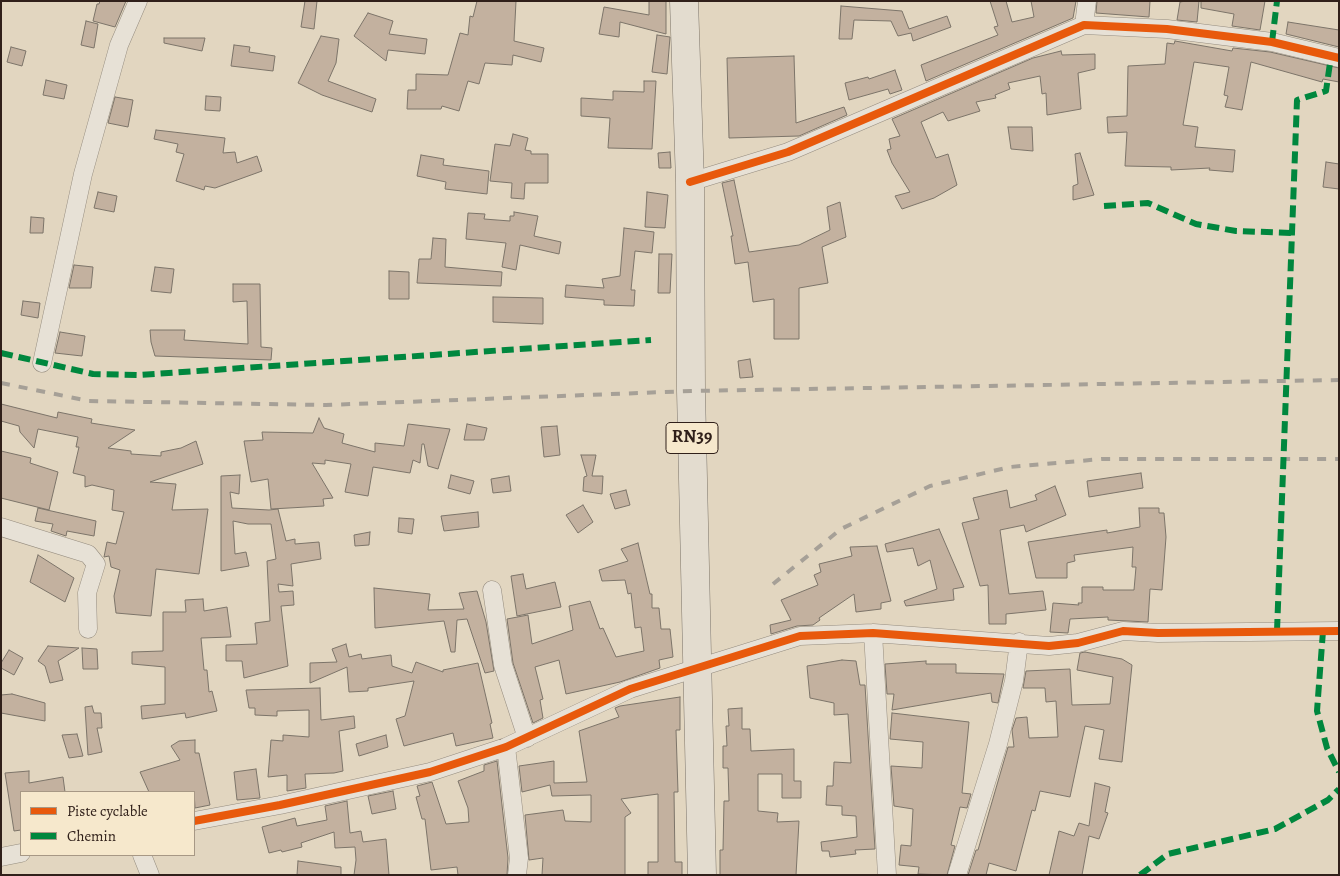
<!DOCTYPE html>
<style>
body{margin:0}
#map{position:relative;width:1340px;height:876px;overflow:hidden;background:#e2d6c0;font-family:Alegreya,serif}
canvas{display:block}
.frame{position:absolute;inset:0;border:2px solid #30201a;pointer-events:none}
.legend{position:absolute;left:20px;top:791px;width:175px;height:65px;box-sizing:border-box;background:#f6e8cc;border:1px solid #a79885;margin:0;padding:6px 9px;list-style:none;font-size:15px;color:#30201a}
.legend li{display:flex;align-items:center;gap:10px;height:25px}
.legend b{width:25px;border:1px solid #a79885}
</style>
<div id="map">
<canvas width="1340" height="876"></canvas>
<div class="frame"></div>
<ul class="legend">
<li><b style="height:6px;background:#e8590c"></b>Piste cyclable</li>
<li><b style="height:6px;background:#00873e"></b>Chemin</li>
</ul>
</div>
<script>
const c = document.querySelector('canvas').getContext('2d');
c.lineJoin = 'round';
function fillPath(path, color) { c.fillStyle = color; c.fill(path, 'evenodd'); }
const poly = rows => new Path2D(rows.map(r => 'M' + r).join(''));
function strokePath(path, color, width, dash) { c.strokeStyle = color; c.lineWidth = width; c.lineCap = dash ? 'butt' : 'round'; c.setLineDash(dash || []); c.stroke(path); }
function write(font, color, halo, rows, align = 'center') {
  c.font = font + ' Alegreya,serif'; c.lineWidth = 5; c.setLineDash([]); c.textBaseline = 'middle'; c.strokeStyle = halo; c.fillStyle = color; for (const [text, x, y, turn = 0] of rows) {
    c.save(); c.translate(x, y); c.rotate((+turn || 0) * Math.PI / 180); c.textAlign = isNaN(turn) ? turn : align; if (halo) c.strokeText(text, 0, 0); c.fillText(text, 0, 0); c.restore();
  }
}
const building = poly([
 [100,1,126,1,115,27,93,21,97,4,99,4,100,1],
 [305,1,317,1,314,29,301,27,305,1],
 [477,1,516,1,514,41,544,48,541,62,513,55,512,65,485,63,479,84,468,81,459,111,442,106,441,109,407,109,408,90,416,90,416,74,448,75,460,33,468,35,470,16,473,17,477,1],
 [649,1,666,1,666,34,620,22,619,37,599,34,604,7,649,15,649,1],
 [990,1,1006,1,1012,22,1034,17,1031,1,1076,1,1073,18,926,81,921,65,998,35,994,27,998,26,990,1],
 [1097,1,1150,1,1149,17,1096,13,1097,1],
 [1186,1,1199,1,1197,22,1177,20,1180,2,1186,1],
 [1201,1,1265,1,1260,30,1232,26,1234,14,1201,8,1201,1],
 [841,6,902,11,909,29,947,16,951,27,913,41,911,33,898,36,891,21,854,20,852,39,839,39,841,6],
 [368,13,393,21,389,34,427,39,425,54,388,50,386,61,354,36,368,13],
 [86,21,98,24,94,48,81,45,86,21],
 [1288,22,1339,30,1339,47,1286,34,1288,22],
 [657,35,670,37,667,74,652,72,657,35],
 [321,36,339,39,336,63,328,81,376,99,372,112,322,95,298,83,321,36],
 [164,38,205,38,202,51,164,43,164,38],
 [1175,41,1232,51,1233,48,1270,52,1339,68,1339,82,1323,79,1322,82,1251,62,1242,110,1225,107,1228,96,1224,95,1229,67,1194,62,1183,125,1198,127,1195,147,1235,150,1233,172,1209,170,1210,168,1171,170,1171,167,1125,166,1127,132,1108,133,1107,117,1127,116,1128,66,1165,64,1167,43,1174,44,1175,41],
 [234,45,250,47,249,52,275,56,273,71,231,66,234,45],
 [11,47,26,51,22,66,7,62,11,47],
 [1061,51,1062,55,1095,54,1095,69,1078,73,1081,109,1047,115,1046,93,1042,94,1040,76,1008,83,1010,89,995,95,996,98,976,102,980,111,948,121,943,112,921,122,936,158,948,154,957,185,934,198,902,209,895,196,910,192,892,163,887,150,891,149,889,139,900,136,892,119,1033,58,1061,51],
 [794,56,796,123,844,107,847,115,799,136,729,138,727,58,794,56],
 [895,70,902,90,890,94,888,89,849,100,845,83,868,77,869,79,895,70],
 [46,80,67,85,64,99,43,95,46,80],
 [644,81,656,81,652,149,608,148,610,118,581,116,581,98,613,100,613,91,644,92,644,81],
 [206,96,221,97,220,111,205,110,206,96],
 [115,97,133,100,128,127,108,123,115,97],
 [1008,127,1032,127,1033,151,1011,149,1008,127],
 [156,130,225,138,223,153,235,152,237,163,257,156,262,171,215,188,205,186,204,190,176,181,184,154,176,152,178,144,154,139,156,130],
 [513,134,528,138,525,150,531,151,531,154,548,154,548,183,525,183,524,199,511,198,512,183,490,181,495,144,510,146,513,134],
 [670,152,671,168,659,168,658,153,670,152],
 [1080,153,1094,195,1073,200,1073,186,1078,184,1075,154,1080,153],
 [421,155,444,159,443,165,489,171,487,194,445,189,446,182,417,176,421,155],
 [1326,162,1339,164,1339,189,1323,187,1326,162],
 [734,180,749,252,799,245,830,230,827,207,840,202,846,237,822,247,828,283,799,288,799,339,774,339,774,299,753,302,748,262,735,264,731,236,733,236,722,183,734,180],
 [98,192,117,196,114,212,94,208,98,192],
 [647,192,668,195,665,228,645,227,647,192],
 [514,212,538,216,534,236,561,242,559,254,520,245,516,270,502,267,506,243,466,239,468,213,485,214,484,219,510,221,510,216,514,216,514,212],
 [31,217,44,218,43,233,30,233,31,217],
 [624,228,654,232,652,253,635,251,631,290,635,290,634,306,604,305,604,300,565,297,566,285,604,288,602,279,620,276,624,228],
 [433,238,446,239,445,267,502,272,501,286,417,283,419,259,431,259,433,238],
 [659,254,672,254,670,293,658,293,659,254],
 [74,265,93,267,91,288,69,288,74,265],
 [155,267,174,269,171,293,151,291,155,267],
 [389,271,409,272,409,299,389,299,389,271],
 [233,284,260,284,261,347,272,348,271,360,155,356,151,342,150,330,185,330,184,340,248,344,247,301,233,302,233,284],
 [493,297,543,298,543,324,493,322,493,297],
 [23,301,40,303,38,318,21,315,23,301],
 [60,332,85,336,82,356,55,353,60,332],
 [750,359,753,377,740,378,738,361,750,359],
 [1,404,57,418,58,412,92,419,91,423,135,430,108,448,131,451,131,454,161,456,161,452,181,448,196,441,203,464,150,482,176,484,172,510,208,509,199,574,156,569,151,616,116,613,114,596,120,570,111,567,109,556,104,557,107,542,116,544,124,512,112,510,114,490,92,485,85,487,85,476,73,473,79,447,76,447,78,437,38,429,34,448,20,432,19,426,1,421,1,404],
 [319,418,324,428,344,434,342,443,375,452,375,443,404,446,408,424,450,429,438,469,428,466,424,444,422,444,420,463,413,460,410,473,373,467,368,496,345,492,351,464,325,460,325,464,312,463,333,498,323,499,324,506,271,509,268,479,251,482,244,441,263,440,262,432,313,433,319,418],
 [467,424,487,428,484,440,464,440,467,424],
 [557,426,560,455,544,457,541,427,557,426],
 [1,451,31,458,30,463,58,472,49,510,1,498,1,451],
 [581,455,596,455,592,476,603,476,602,494,583,491,584,477,587,476,581,455],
 [1141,473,1143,488,1089,497,1087,481,1141,473],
 [240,475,239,494,230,492,232,508,269,510,278,509,286,541,295,539,295,544,319,542,321,559,291,564,293,586,278,584,279,592,293,591,294,605,281,606,288,666,244,678,242,661,226,661,226,645,257,644,255,623,270,621,267,561,276,559,271,524,248,524,233,521,235,554,246,552,249,566,221,571,221,476,240,475],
 [451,475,474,481,470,494,448,488,451,475],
 [509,476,511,491,493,493,491,479,509,476],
 [1055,486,1066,515,1026,532,1024,525,1000,530,1009,594,1043,591,1046,610,1006,614,1006,624,989,624,988,585,980,586,962,523,979,519,973,498,1007,490,1010,508,1037,500,1035,495,1055,486],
 [626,490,630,505,615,509,610,494,626,490],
 [583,505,593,522,578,533,566,515,583,505],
 [38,508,96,521,94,536,67,531,66,536,51,531,53,524,35,521,38,508],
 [1139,508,1159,508,1159,513,1164,513,1166,537,1162,590,1150,589,1148,622,1108,620,1108,617,1070,619,1068,633,1050,632,1053,603,1079,605,1078,603,1082,603,1082,587,1103,587,1103,590,1134,590,1136,567,1132,567,1133,547,1074,555,1075,561,1067,563,1067,578,1036,578,1028,542,1107,530,1107,533,1140,527,1139,508],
 [478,512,479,527,444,531,441,516,478,512],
 [399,518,414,519,412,534,398,532,399,518],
 [939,529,964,587,953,589,954,600,906,606,904,601,937,589,930,560,918,566,913,548,887,552,885,544,939,529],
 [370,532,369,545,355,546,354,535,370,532],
 [638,543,650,594,652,594,652,608,659,608,661,629,670,629,673,657,659,660,660,668,620,682,566,694,559,660,535,667,543,699,540,700,543,718,533,723,513,663,507,619,528,615,532,644,573,630,569,606,590,601,600,629,603,628,616,657,644,651,641,627,635,628,631,593,628,594,625,580,602,581,599,570,628,561,621,549,638,543],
 [877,546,891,601,881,603,881,609,856,612,854,594,819,618,820,620,813,625,797,626,771,634,770,625,791,620,781,600,818,585,814,575,821,572,819,564,852,556,850,547,877,546],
 [38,555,74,578,65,602,30,582,38,555],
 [523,574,526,589,555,582,561,607,517,616,511,576,523,574],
 [374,588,430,594,428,610,464,609,459,593,477,591,486,622,494,671,485,673,467,619,457,620,455,652,451,652,444,621,375,628,374,588],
 [203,599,204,611,227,607,231,637,201,638,204,670,207,670,209,692,212,691,217,711,186,718,185,713,142,719,141,706,165,704,165,667,132,664,132,652,163,651,163,612,186,612,185,600,203,599],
 [346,644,349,657,361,654,362,659,391,655,392,666,412,673,416,662,443,672,443,670,478,663,492,723,490,724,493,738,456,746,453,733,404,746,396,719,405,716,414,681,368,688,368,691,349,692,347,667,310,683,310,663,337,662,332,649,346,644],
 [48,646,79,648,58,661,63,680,50,683,45,666,38,661,48,646],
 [82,648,97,649,98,669,83,669,82,648],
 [9,650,23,658,14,675,1,668,1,663,9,650],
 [1085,652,1122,659,1132,665,1122,762,1099,759,1104,730,1085,726,1070,797,1040,791,1035,811,1032,810,1016,871,989,863,986,875,968,875,976,850,978,850,1008,747,1014,747,1012,730,1016,718,1027,717,1029,738,1058,737,1056,701,1046,702,1045,688,1023,688,1026,671,1070,669,1072,705,1110,704,1113,677,1077,670,1080,653,1085,652],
 [842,660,856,661,860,685,865,685,875,849,855,850,856,854,830,857,829,851,822,851,821,842,857,837,856,816,842,815,842,806,826,805,827,786,833,786,834,762,851,763,848,714,834,715,834,703,810,698,807,666,842,660],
 [926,661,926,664,956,664,956,673,1004,674,998,703,992,702,991,693,892,710,894,694,887,694,885,664,926,661],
 [320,688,321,720,354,716,355,728,339,731,343,771,334,773,305,774,306,788,287,791,287,775,268,777,271,740,283,741,283,735,309,737,309,710,277,711,277,716,255,715,255,708,249,708,246,690,320,688],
 [12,694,45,703,45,721,1,713,1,695,12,694],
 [680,697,680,730,676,730,678,792,674,792,675,862,682,862,682,875,648,875,648,862,658,862,658,794,621,799,631,813,625,817,625,875,542,875,543,858,529,860,525,815,563,810,565,821,591,822,591,795,552,796,550,785,522,792,519,766,554,761,554,783,587,782,579,731,619,717,615,708,620,706,680,697],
 [92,706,94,713,101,713,102,728,97,728,102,752,88,755,85,707,92,706],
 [742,708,742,729,750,729,751,751,794,749,794,781,801,781,801,798,782,798,782,774,758,774,758,811,778,813,777,822,799,821,796,875,720,875,720,850,723,850,724,801,729,801,728,768,723,768,723,746,727,746,726,726,729,726,728,709,742,708],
 [892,713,969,722,962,793,971,794,967,808,960,807,951,845,955,846,947,875,918,874,919,867,899,865,901,845,911,846,913,809,894,806,891,766,922,768,923,742,890,739,892,713],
 [77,734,83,756,69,758,62,735,77,734],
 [386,735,388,747,359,756,356,744,386,735],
 [195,740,195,753,199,753,210,805,195,808,194,792,149,792,140,772,180,760,171,746,179,741,195,740],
 [497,761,508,858,507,875,458,875,457,867,431,870,425,819,422,819,416,797,420,796,417,786,432,782,446,824,469,822,468,808,458,781,484,771,484,765,497,761],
 [256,769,260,798,237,800,234,772,256,769],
 [29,771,29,783,63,777,65,792,21,792,21,830,14,831,5,773,29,771],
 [1095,783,1110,787,1105,812,1108,813,1099,839,1089,836,1082,875,1049,875,1059,831,1074,836,1079,823,1089,826,1095,783],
 [393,791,396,809,372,814,368,796,393,791],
 [347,801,350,833,361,831,363,842,386,839,389,875,354,875,356,860,355,847,335,848,334,832,301,843,302,847,282,852,281,850,269,853,262,827,295,818,297,826,327,820,325,806,347,801],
 [298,861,341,867,341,875,297,875,298,861]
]);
const street = poly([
 [1084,25,1087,1],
 [690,182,788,152,1084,25,1167,29,1272,42,1339,58],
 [42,363,83,174,119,45,138,1],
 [1,527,88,554,96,564,87,593,88,629],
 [492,590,503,665,527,738],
 [873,633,887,875],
 [506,747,519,858,517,875],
 [194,821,280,805,430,772,506,747,630,689,800,636,873,633,1049,646,1078,643,1123,631,1158,633,1339,631],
 [142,855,150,875],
 [1,857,21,853],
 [957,875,998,744,1014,681,1019,642]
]);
const highway = poly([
 [684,1,690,182,691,391,702,875]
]);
const rail = poly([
 [1,383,89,401,326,405,691,391,1339,380],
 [773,584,841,529,930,486,1010,467,1102,459,1339,459]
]);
const quiet = poly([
 [1272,42,1277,1],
 [1104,206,1148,203,1196,224,1236,231,1293,233],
 [1,353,93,374,140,375,651,340],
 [1277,631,1297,100,1326,91,1331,56],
 [1323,631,1317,711,1327,748,1339,772],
 [1140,875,1168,854,1275,829,1328,800,1339,789]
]);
const cycleway = poly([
 [690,182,788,152,1084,25,1167,29,1272,42,1339,58],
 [194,821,280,805,430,772,506,747,630,689,800,636,873,633,1049,646,1078,643,1123,631,1158,633,1339,631]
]);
const shields = [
 [692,438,52]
];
const shieldNames = [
 ["RN39",692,438]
];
fillPath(building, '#c3b19f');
strokePath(building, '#7c7469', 1);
strokePath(street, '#958c7f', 19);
strokePath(highway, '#7c7469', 29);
strokePath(street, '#e7e1d6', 18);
strokePath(highway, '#e3dccf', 28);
strokePath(rail, '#a6a097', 4, [9, 9]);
strokePath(quiet, '#00873e', 6, [12, 6]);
strokePath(cycleway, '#e8590c', 8);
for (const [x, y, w] of shields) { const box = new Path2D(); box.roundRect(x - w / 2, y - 15.5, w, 31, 4); c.fillStyle = '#f6e8cc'; c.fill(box); strokePath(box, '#30201a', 1); }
write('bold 18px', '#30201a', null, shieldNames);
</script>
